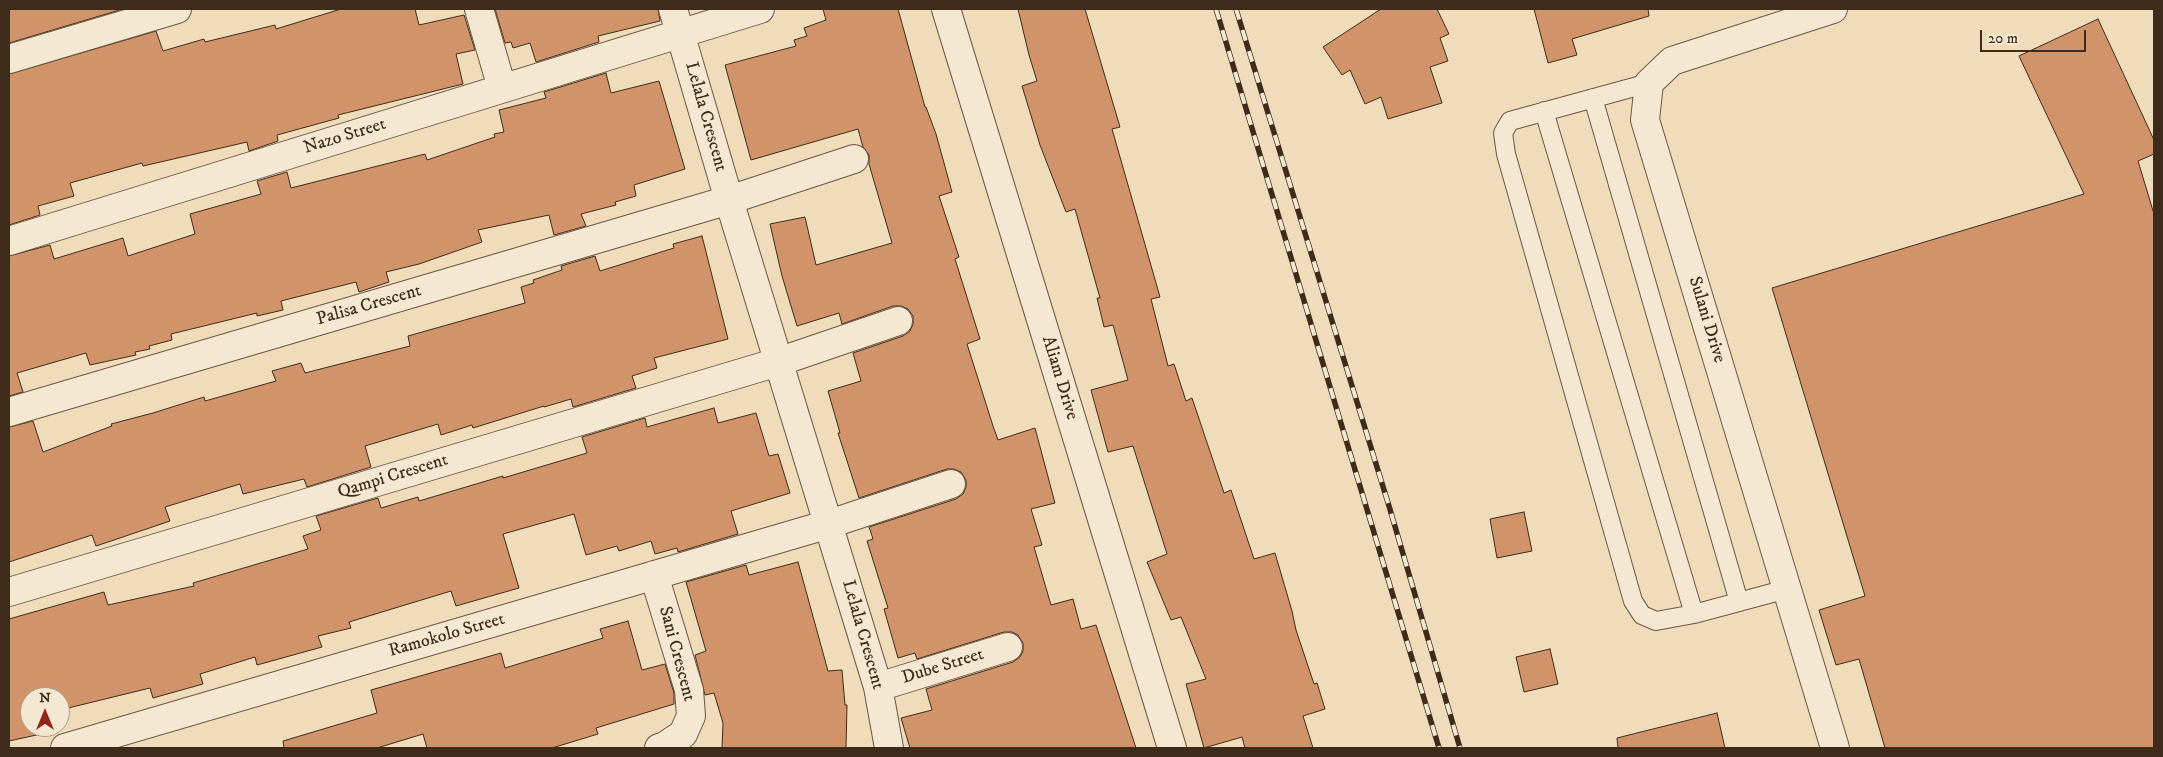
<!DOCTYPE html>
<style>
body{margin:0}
#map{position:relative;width:2163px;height:757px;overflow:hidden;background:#f0dcbb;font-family:"IM FELL DW Pica",serif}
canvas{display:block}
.frame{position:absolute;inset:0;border:10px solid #3f2b19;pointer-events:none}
.north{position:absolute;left:20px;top:687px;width:50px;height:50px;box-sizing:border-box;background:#f5e8d3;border:1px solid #ac9c89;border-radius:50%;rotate:0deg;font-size:14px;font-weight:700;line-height:20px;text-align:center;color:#3f2b19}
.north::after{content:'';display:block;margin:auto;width:18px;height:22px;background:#8f2418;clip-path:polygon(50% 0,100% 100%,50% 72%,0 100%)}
.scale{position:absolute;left:1980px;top:30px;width:106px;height:22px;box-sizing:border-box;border:2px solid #3f2b19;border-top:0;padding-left:6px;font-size:15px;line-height:18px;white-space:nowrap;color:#3f2b19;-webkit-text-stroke:4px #f5e8d3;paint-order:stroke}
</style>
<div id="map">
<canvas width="2163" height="757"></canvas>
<div class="frame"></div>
<div class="north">N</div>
<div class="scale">20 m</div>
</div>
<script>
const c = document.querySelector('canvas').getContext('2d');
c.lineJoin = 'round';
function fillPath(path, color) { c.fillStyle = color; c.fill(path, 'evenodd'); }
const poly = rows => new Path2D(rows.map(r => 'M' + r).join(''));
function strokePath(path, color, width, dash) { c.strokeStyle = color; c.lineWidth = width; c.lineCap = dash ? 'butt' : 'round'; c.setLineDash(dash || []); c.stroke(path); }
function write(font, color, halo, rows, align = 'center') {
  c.font = font + ' "IM FELL DW Pica",serif'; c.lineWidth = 4; c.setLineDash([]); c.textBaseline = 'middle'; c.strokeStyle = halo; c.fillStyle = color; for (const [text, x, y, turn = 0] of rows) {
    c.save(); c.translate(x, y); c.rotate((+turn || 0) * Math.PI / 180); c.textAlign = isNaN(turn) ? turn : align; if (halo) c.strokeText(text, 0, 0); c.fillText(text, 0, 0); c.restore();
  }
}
const building = poly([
 [9,9,123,9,9,43,9,9],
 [341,9,415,9,419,25,464,15,475,50,456,54,463,84,338,115,339,118,277,135,278,141,249,151,247,142,143,166,142,163,70,183,74,196,38,206,40,215,9,225,9,74,156,31,163,51,204,39,205,42,275,25,276,29,341,9],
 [495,9,658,9,660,21,598,36,599,42,536,62,530,43,513,48,511,42,505,43,495,9],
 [823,9,898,9,925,107,926,107,936,134,952,192,939,196,959,257,955,259,980,339,967,344,993,426,998,440,1035,428,1055,503,1031,509,1042,545,1034,547,1051,605,1073,599,1081,629,1096,625,1136,748,910,748,901,718,932,710,926,689,1013,662,1020,657,1023,651,1023,643,1018,635,1012,632,1004,632,917,659,915,653,898,658,884,609,888,608,867,541,873,539,869,527,956,499,963,494,966,487,966,480,961,472,954,469,947,469,859,498,838,433,840,433,828,391,861,381,853,353,903,336,910,331,913,324,913,316,908,309,901,306,893,306,842,324,839,313,797,326,782,276,770,224,805,217,816,265,892,243,869,164,869,155,863,147,858,129,751,160,725,65,796,46,794,40,807,36,804,28,826,20,823,9],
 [1018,9,1085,9,1120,127,1112,129,1160,297,1151,299,1168,366,1174,364,1186,401,1192,398,1224,493,1231,490,1254,559,1275,553,1292,611,1296,630,1314,684,1317,683,1325,709,1303,716,1313,748,1245,748,1242,737,1204,748,1186,684,1206,679,1181,617,1171,620,1147,562,1167,554,1133,446,1108,452,1091,390,1128,380,1113,325,1104,327,1097,298,1100,298,1075,209,1066,212,1040,145,1022,86,1037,81,1029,55,1018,9],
 [1381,9,1437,9,1449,34,1440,38,1448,61,1430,67,1442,103,1388,119,1381,97,1365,104,1350,70,1342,75,1323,47,1381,9],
 [1534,9,1648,9,1649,16,1572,39,1577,55,1548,63,1534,9],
 [2098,19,2154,140,2154,154,2138,161,2154,214,2154,748,1885,748,1859,659,1836,665,1819,610,1865,596,1772,288,2084,194,2019,56,2098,19],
 [606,73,611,93,659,81,685,169,634,185,636,196,615,202,616,205,581,214,586,226,554,235,549,215,478,230,482,242,419,264,386,272,389,282,359,292,356,282,281,301,283,310,257,316,257,313,171,334,172,340,149,346,150,349,135,352,136,355,90,365,86,353,17,373,23,392,9,396,9,256,50,245,54,259,123,238,128,256,195,234,190,214,261,194,257,181,287,172,291,188,425,154,427,160,495,137,494,134,504,132,499,110,546,98,544,92,606,73],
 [702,236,728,339,654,358,657,368,632,376,636,388,573,407,571,399,544,407,544,406,473,428,472,425,441,435,438,424,365,446,371,467,307,487,304,479,243,494,240,484,165,507,170,521,114,540,96,546,92,535,9,562,9,427,33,421,43,452,112,426,111,424,153,413,204,397,205,401,276,381,272,371,301,363,305,373,410,346,408,336,525,303,521,287,534,283,533,280,562,270,561,266,595,256,600,271,674,248,673,244,702,236],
 [714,408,718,423,756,413,769,456,778,454,790,493,731,511,738,534,678,552,677,548,655,554,651,541,619,551,617,546,586,555,574,514,503,534,519,588,456,606,451,591,349,622,351,628,318,636,322,647,257,665,255,657,200,674,203,684,153,698,150,688,60,710,60,697,30,697,30,727,53,727,55,731,9,741,9,619,104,592,108,605,194,586,193,583,308,549,303,536,321,530,316,516,378,498,381,508,418,497,419,501,503,476,503,478,587,453,582,437,645,418,647,427,714,408],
 [1524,512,1532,551,1497,558,1490,519,1524,512],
 [798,562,828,671,842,670,845,705,847,705,846,748,722,748,723,723,714,693,705,695,695,655,706,651,686,582,746,565,749,575,798,562],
 [628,621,642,670,665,664,674,693,674,704,596,728,598,734,552,748,427,748,423,734,377,748,284,748,283,741,377,713,371,690,501,653,505,668,603,638,600,629,628,621],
 [1550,649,1558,684,1524,692,1516,657,1550,649],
 [1717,713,1725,748,1618,748,1617,738,1717,713]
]);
const service = poly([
 [1649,83,1510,121,1503,133,1506,154,1633,601,1642,615,1656,621,1694,614,1787,589],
 [1593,98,1739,602],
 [1544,111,1694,614]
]);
const minor = poly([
 [479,9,502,88],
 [673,9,729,200,878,687,889,748],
 [1833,9,1672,61,1649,83,1645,120,1835,748],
 [9,59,177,9],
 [9,241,760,9],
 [9,412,729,200,854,159],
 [654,575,689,690,691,716,683,734,665,746,659,748],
 [9,592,778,362,898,321],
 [878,687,1008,647],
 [65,748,829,524,951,484]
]);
const tertiary = poly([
 [946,9,1172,748]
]);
const rail = poly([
 [1216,9,1439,748],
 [1236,9,1389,506,1460,748]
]);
const streetNames = [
 ["Lelala Crescent",705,117,74],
 ["Nazo Street",345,137,-17],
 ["Palisa Crescent",369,306,-16],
 ["Sulani Drive",1706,320,73],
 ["Aliam Drive",1059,378,73],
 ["Qampi Crescent",393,477,-17],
 ["Lelala Crescent",862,635,74],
 ["Ramokolo Street",447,636,-16],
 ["Sani Crescent",676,654,75],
 ["Dube Street",943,667,-17]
];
fillPath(building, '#d19369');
strokePath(building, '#3f2b19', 1);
strokePath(service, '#6b5742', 20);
strokePath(minor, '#6b5742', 30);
strokePath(tertiary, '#6b5742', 30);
strokePath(service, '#f5e8d3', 18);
strokePath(minor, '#f5e8d3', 28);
strokePath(tertiary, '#f5e8d3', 28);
strokePath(rail, '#3f2b19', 5.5);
strokePath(rail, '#f5e8d3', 4, [11]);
write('18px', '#3f2b19', '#f5e8d3', streetNames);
</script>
